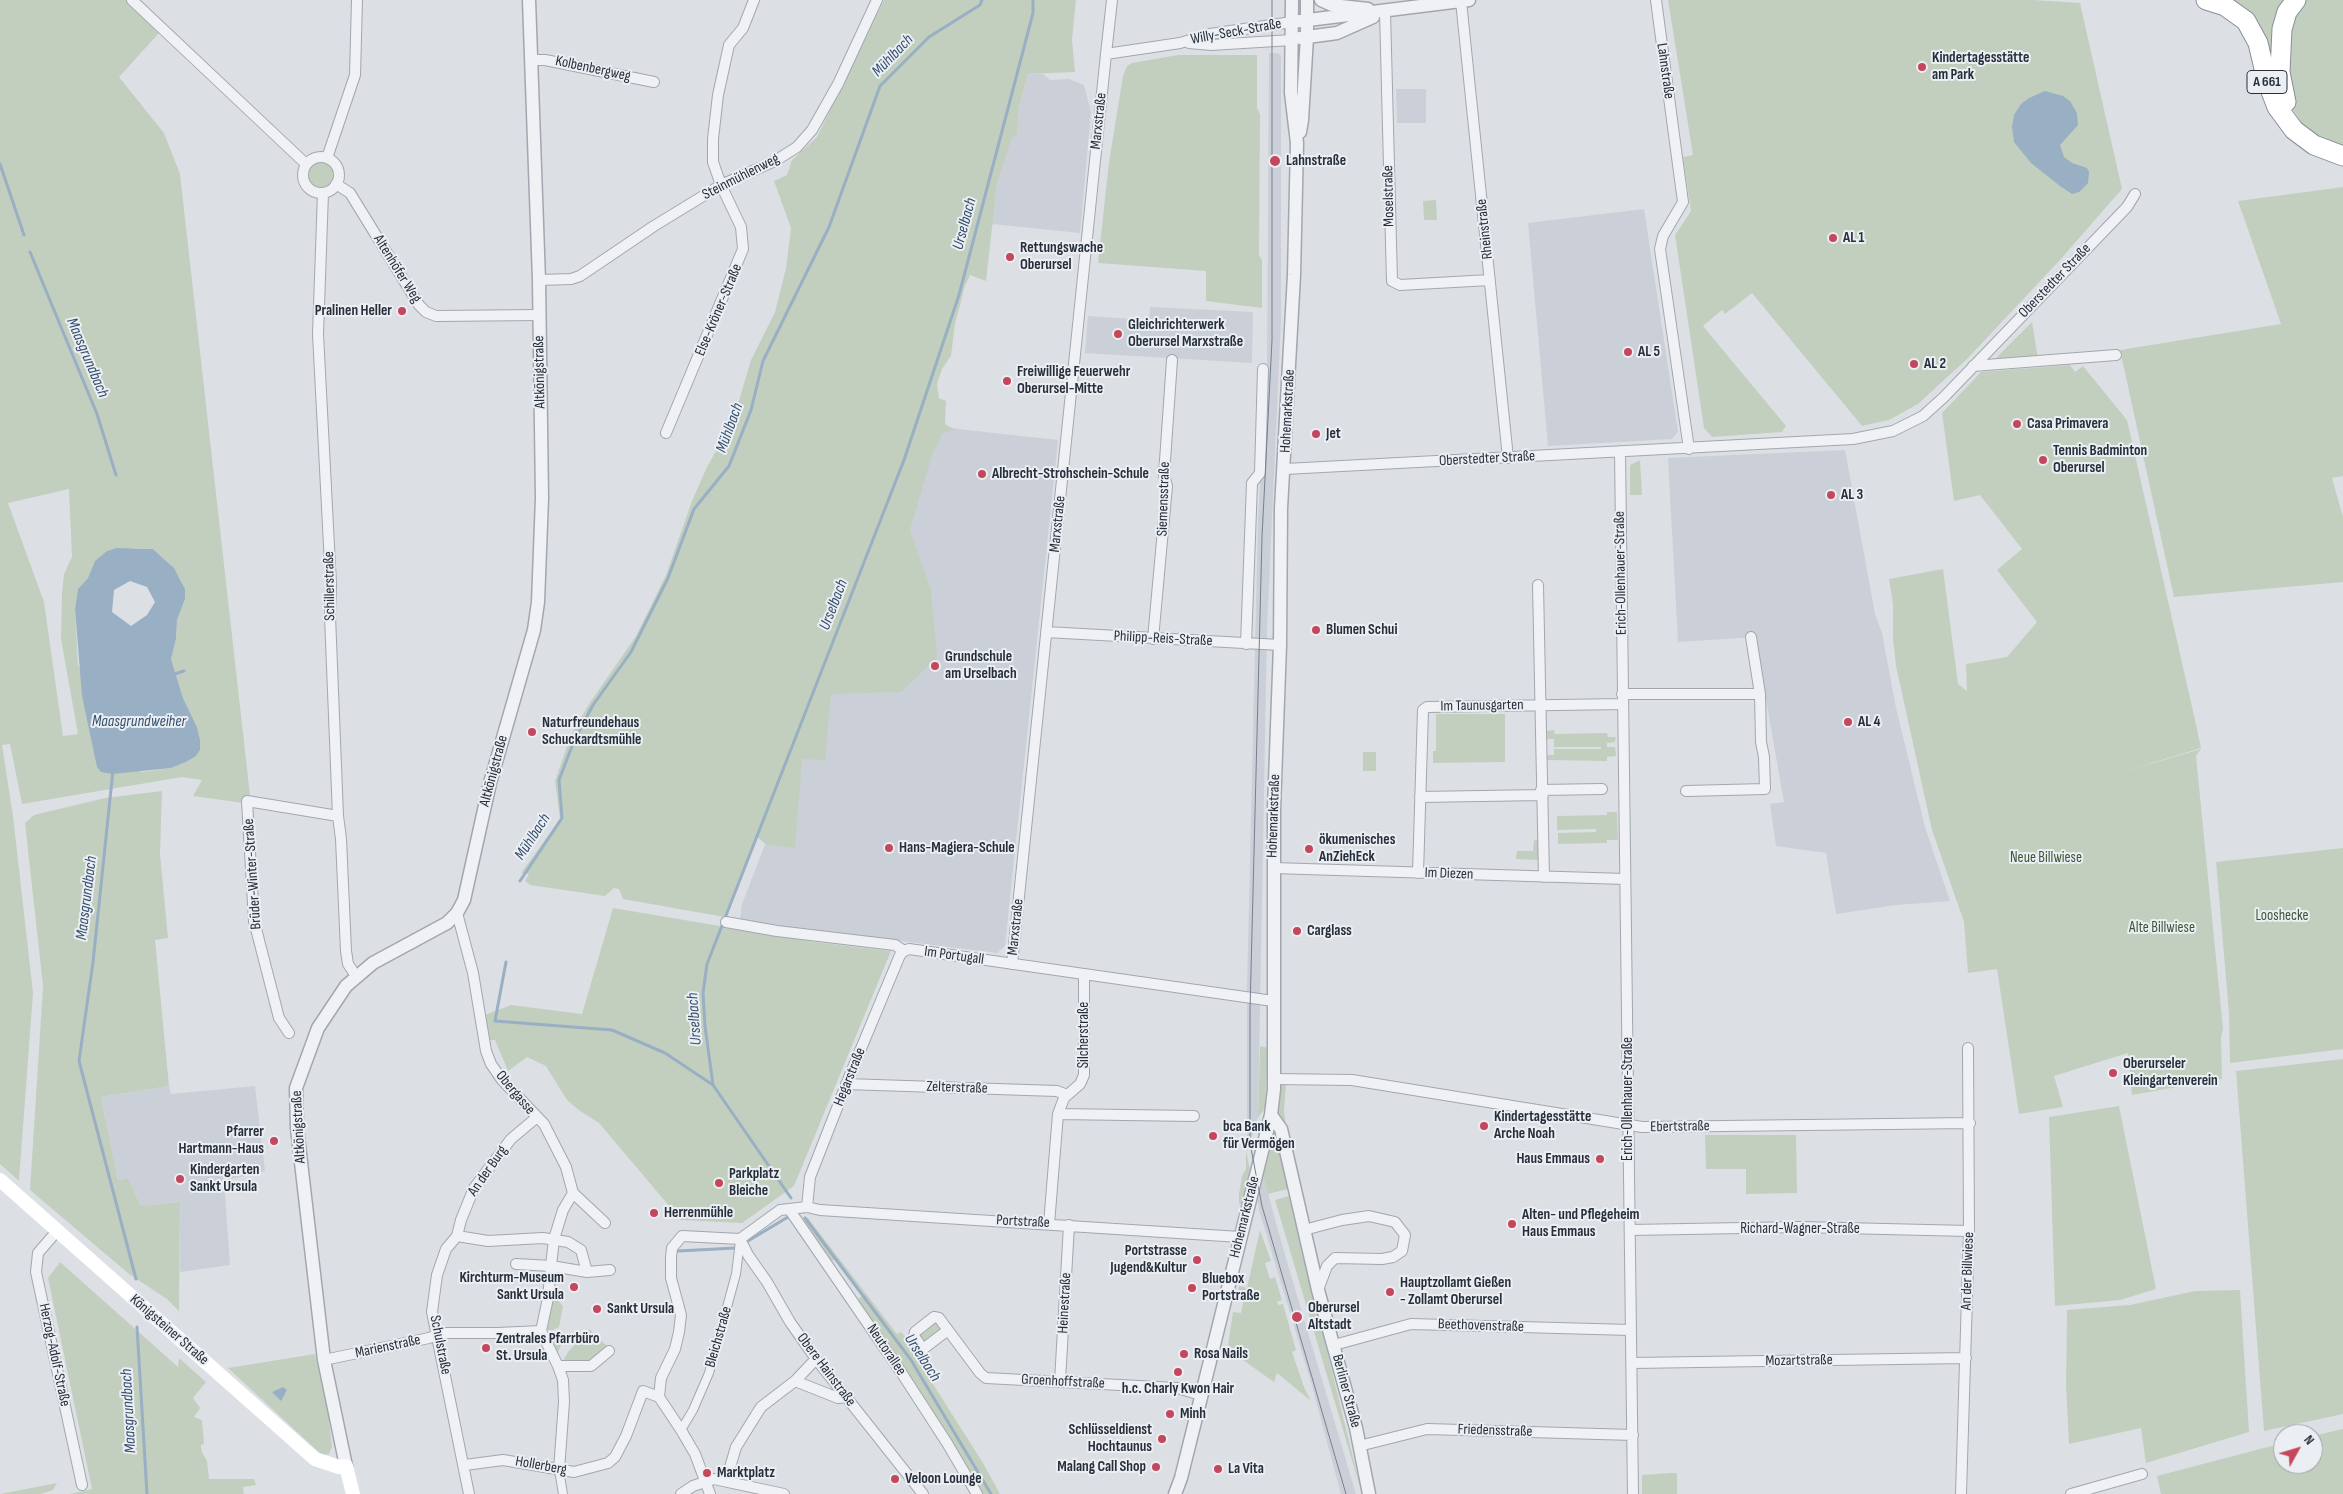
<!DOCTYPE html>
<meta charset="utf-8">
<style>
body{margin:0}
#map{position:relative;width:2343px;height:1494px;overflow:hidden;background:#dce0e5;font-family:"Sofia Sans Condensed",sans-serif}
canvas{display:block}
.north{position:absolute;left:2273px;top:1424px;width:50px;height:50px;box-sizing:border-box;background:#ebeff3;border:1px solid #9da2a9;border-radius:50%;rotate:51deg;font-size:14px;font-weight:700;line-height:20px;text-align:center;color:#272f3b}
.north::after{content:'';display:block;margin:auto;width:18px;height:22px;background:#c5475d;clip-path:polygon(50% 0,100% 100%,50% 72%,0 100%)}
</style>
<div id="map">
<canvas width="2343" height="1494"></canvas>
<div class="north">N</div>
</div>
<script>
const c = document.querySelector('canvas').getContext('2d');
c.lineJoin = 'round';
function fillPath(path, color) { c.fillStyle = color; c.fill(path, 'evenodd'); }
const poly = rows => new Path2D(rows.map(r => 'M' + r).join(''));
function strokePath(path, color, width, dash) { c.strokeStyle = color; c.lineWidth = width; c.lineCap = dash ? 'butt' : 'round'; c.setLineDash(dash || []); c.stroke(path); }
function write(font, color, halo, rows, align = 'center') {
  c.font = font + ' "Sofia Sans Condensed",sans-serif'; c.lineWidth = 4; c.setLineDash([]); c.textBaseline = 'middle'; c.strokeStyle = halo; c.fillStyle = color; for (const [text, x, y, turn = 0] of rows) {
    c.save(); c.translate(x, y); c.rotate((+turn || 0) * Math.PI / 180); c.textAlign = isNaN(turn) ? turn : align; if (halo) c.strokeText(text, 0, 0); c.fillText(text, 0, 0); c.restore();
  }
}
const built = poly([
 [1269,53,1278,53,1281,56,1281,320,1267,629,1258,1117,1247,1152,1247,988,1258,519,1267,365],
 [1028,74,1043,74,1050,80,1069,79,1084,85,1091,112,1080,233,992,224,997,184,1012,138,1017,134,1019,107],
 [1396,89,1426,89,1426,123,1397,123],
 [1644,209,1678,432,1672,439,1548,446,1528,223],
 [1150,307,1253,312,1252,363,1085,353,1088,316,1149,320],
 [928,423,958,429,1058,440,1005,946,997,953,740,921,742,904],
 [1845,450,1875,614,1882,633,1896,708,1925,827,1950,901,1896,905,1836,914,1826,853,1776,846,1770,804,1784,802,1755,637,1678,642,1668,458],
 [169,1086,171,1094,255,1086,265,1171,224,1181,230,1265,180,1272,180,1202,141,1206,128,1178,118,1180,101,1097],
 [1263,1176,1285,1255,1356,1494,1341,1494,1312,1386,1259,1210,1257,1197]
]);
const green = poly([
 [0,0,126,0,159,33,119,77,164,133,180,174,251,804,193,796,202,780,182,777,22,804,10,744,2,745,13,816,33,993,19,1181,0,1164],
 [69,489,72,557,64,574,62,592,61,639,78,734,63,736,44,602,8,503],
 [132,548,153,549,169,563,181,580,185,599,177,620,176,639,171,659,183,698,197,727,200,750,196,756,186,762,171,768,141,772,78,665,75,609,78,589,88,578],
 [884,0,1076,0,1072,40,1075,72,1028,74,1019,107,1017,134,1012,138,997,184,986,281,970,275,965,286,955,324,951,356,942,369,937,384,939,398,946,401,945,424,954,430,942,434,932,455,910,530,931,590,937,658,901,692,831,694,825,760,802,759,795,848,767,845,756,836,724,917,623,899,619,889,614,888,605,896,530,885,525,881,529,874,521,873,560,819,555,781,571,735,589,704,636,636,666,575,692,501,707,467,733,421,751,360,775,312,786,268,791,228,774,181,787,175,792,160,817,137],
 [1668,0,2033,0,2080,3,2122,189,2060,260,1967,359,1918,404,1889,420,1862,426,1752,293,1725,314,1722,310,1703,326,1786,426,1782,432,1712,437,1704,428,1675,235,1691,211,1683,157,1693,155],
 [2227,0,2288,0,2274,81],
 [2306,0,2343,0,2343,145,2323,139,2303,125,2290,105,2283,66,2296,7],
 [1178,55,1257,55,1257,107,1260,115,1259,255,1262,260,1262,308,1206,301,1206,271,1098,263,1109,162,1123,76,1127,66,1132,63],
 '307 175a14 14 0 1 1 28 0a14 14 0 1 1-28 0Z',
 [2343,187,2343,476,2332,478,2343,517,2343,582,2174,597,2120,350,2281,324,2238,201],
 [1436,200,1437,220,1424,220,1423,201],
 [2032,322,2038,359,1991,363],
 [2070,365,2075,372,2083,366,2127,420,2195,720,2201,748,2123,772,2201,749,2196,756,2223,1029,2221,1038,2222,1079,2132,1095,2128,1053,2054,1076,2063,1107,2019,1114,1997,969,1968,973,1964,922,1932,830,1896,666,1893,639,1893,604,1889,579,1943,569,1958,684,1967,691,1966,664,2007,657,2037,622,1997,570,2022,549,1980,495,1954,501,1942,413,1981,372],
 [1640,460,1642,495,1630,495,1630,465],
 [1436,714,1505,714,1505,762,1433,763,1433,751,1436,751],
 [1554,730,1555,734,1607,733,1608,737,1616,737,1615,742,1607,743,1607,747,1615,747,1616,756,1607,757,1607,761,1546,760,1546,755,1554,755,1554,749,1601,749,1601,747,1554,747,1554,739,1546,739,1546,731],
 [1363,752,1376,752,1376,771,1363,771],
 [162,791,160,854,168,938,155,940,169,1086,101,1097,118,1180,128,1178,141,1206,180,1202,179,1311,167,1299,129,1274,30,1190,43,986,25,823,34,815,105,798],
 [1607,812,1617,812,1618,840,1607,840,1607,843,1558,844,1558,833,1596,832,1596,829,1557,830,1557,816,1607,815],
 [1534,840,1540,840,1539,860,1516,859,1517,851,1533,851],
 [2343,848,2343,1049,2230,1063,2229,1013,2216,862],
 [613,908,815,942,891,951,794,1186,742,1223,681,1220,599,1123,580,1111,567,1100,546,1066,527,1057,508,1071,495,1040,486,1040,480,1017,511,1005,582,1014],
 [1260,1046,1268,1048,1265,1109,1258,1117],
 [2343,1059,2343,1414,2264,1431,2236,1071],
 [1279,1084,1286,1084,1284,1111,1286,1125,1277,1113],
 [2119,1106,2156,1289,2120,1300,2055,1306,2049,1117],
 [1705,1135,1796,1135,1797,1193,1746,1194,1746,1169,1706,1169],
 [1273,1137,1276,1138,1288,1189,1268,1194,1263,1176],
 [1246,1151,1250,1170,1242,1205,1239,1203,1239,1194,1242,1176,1246,1169],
 [1289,1196,1362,1494,1275,1200],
 [808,1218,897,1334,901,1332,922,1354,917,1359,983,1463,1000,1494,983,1494,951,1440,857,1300,864,1294,836,1258,831,1262,802,1220],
 [1260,1230,1271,1261,1265,1263,1270,1279,1275,1277,1282,1300,1277,1302,1279,1305,1283,1304,1296,1350,1292,1352,1304,1387,1311,1401,1277,1373,1274,1382,1240,1358,1228,1345,1233,1312,1241,1313,1245,1294,1238,1292,1239,1286,1247,1288],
 [60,1262,178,1367,179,1358,206,1382,193,1398,200,1408,194,1417,202,1420,204,1444,201,1445,202,1452,207,1461,209,1479,254,1479,256,1485,243,1487,244,1494,70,1494,92,1489,48,1278],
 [2240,1290,2249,1432,2146,1463,2141,1428,2069,1444,2066,1385,2067,1310,2130,1305,2195,1291],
 [551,1293,563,1306,559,1327,553,1330,543,1330],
 [935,1321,944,1330,924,1345,918,1334],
 [589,1329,607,1346,586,1363,563,1361,568,1352],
 [555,1335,561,1339,562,1343,556,1357,545,1336],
 [315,1354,328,1411,332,1447,329,1454,322,1455,228,1368],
 [2343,1429,2343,1494,2161,1494,2157,1476,2283,1443,2283,1464,2313,1464,2313,1436],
 [1671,1473,1677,1473,1677,1494,1642,1494,1642,1475],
 [57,1483,53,1490,41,1494,0,1494]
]);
const water = poly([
 [2045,91,2063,96,2070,101,2077,113,2078,125,2060,145,2064,157,2072,163,2087,168,2089,172,2088,183,2079,192,2072,194,2060,186,2031,163,2014,142,2012,127,2014,115,2021,104,2029,98],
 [117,548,153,549,174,568,185,589,185,599,177,620,176,639,171,659,183,698,197,727,200,740,200,750,196,756,186,762,171,768,112,774,101,772,97,767,82,696,75,609,78,589,88,578,95,561,107,551],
 [130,581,147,587,155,602,147,615,131,626,112,612,114,590],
 [283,1387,287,1390,281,1401,272,1392]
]);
const stream = poly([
 [0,164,24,235],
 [30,252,97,414,116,475],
 [171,675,184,671],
 [113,770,93,962,79,1061,136,1279],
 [520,881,562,818,559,780,574,741,593,705,631,652,668,578,694,509,729,466,751,410,763,361,829,227,880,86,929,37,980,5,982,0],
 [506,962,495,1021,612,1030,665,1053,713,1085],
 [791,1198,713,1085,705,1026,703,993,707,964,904,460,959,295,1033,13,1033,0],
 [805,1218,911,1360,991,1494],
 [748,1241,788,1217],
 [678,1251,735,1248],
 [137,1327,147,1494]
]);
const pedestrian = poly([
 [681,1430,693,1410,709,1373,736,1274,740,1241],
 [559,1470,563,1494]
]);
const minor = poly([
 [132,0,306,164],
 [1112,0,1106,54,1180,43,1210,34,1292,22],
 [1656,0,1683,202,1663,236,1660,249,1689,449],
 [1461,1,1508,458],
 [1385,12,1392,281,1400,285,1490,280],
 [1189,43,1211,45,1292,40],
 [531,60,545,60,654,82],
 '303 175a18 18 0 1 1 36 0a18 18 0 1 1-36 0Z',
 [327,158,355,75,357,0],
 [336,184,350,193,419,305,426,312,436,316,539,315],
 [323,193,318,334,331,584,330,616,338,816,341,839,346,951,348,964,356,976],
 [539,280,571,279,580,276,654,226,721,185,775,161,797,147,812,130,838,84,877,0],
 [1973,366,2116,355],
 [666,433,743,249,741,227,721,185,713,162,713,139,718,95,729,45,743,28,754,0],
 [1620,451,1633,1494],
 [1285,469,1853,439,1893,431,1923,416,1944,397,2127,207,2135,194],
 [1538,585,1544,877],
 [1046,632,1280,645],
 [1153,639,1167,486,1164,475,1172,360],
 [1246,644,1252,483,1260,473,1263,369],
 [1622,694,1760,694],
 [1541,790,1602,789],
 [1686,791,1765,789,1764,757,1761,742,1760,694,1751,637],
 [1420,797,1543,795],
 [1273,868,1625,879],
 [1418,873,1423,710,1427,707,1623,704],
 [457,913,473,973,486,1051,491,1064,502,1080,544,1124,566,1167,573,1193,605,1223],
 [726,922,777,931,895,945,904,951,909,949,1273,1001],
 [1012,964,1106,54],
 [289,1033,279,1018,254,921,247,801,338,816],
 [1274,1079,1352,1080,1642,1127,1970,1123],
 [846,1084,1057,1091,1067,1095],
 [1058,1114,1194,1116],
 [573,1193,563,1210,554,1239,551,1266,587,1272,610,1270],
 [807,1207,810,1177,850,1075,900,955,904,951],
 [789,1209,901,1372,947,1443,977,1494],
 [1049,1224,1058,1114,1064,1098,1080,1084,1084,1075,1084,976],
 [1304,1230,1342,1220,1369,1216,1395,1222,1405,1235,1402,1251,1393,1257,1382,1259,1335,1258,1327,1266,1318,1290],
 [1630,1230,1800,1227,1969,1231],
 [57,1231,38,1253,36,1272,82,1485],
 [457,1236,488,1241,543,1238,568,1242,581,1250,587,1272],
 [740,1239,748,1255,767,1282,790,1322,816,1359,923,1494],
 [516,1264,551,1266,548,1298,541,1331,558,1366,563,1380,564,1402,559,1470],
 [948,1330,923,1349,914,1336,915,1332,934,1317,939,1318,980,1373,986,1378,1177,1388,1201,1395],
 [1334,1345,1411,1324,1631,1330],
 [324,1360,429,1338,443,1333,498,1333,541,1331],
 [1632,1363,1966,1358],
 [558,1366,591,1366,609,1351],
 [795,1381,838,1398,847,1397],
 [1060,1381,1069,1225],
 [659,1397,661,1378,675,1349,679,1332,681,1315,671,1278,671,1257,672,1248,682,1236,740,1239,780,1210,807,1207,820,1210,1240,1237],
 [1359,1446,1427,1429,1633,1435],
 [465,1465,503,1460,574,1472,608,1463,615,1457,626,1436,643,1391,659,1397,681,1430,695,1454,710,1494],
 [726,1481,736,1447,761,1407,795,1381,816,1359],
 [469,1494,432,1312,437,1275,446,1249,457,1236,461,1220,474,1188,511,1139,536,1118],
 [681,1494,693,1486,714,1479,784,1494],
 [1961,1494,1969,1231,1968,1048],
 [2071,1494,2142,1474]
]);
const tertiary = poly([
 [1321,0,1332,5,1368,9],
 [1292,22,1469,0],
 [1300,38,1337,33,1373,17],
 [1300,132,1302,120,1307,37,1307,0],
 [1271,1115,1281,1129,1318,1290,1356,1428,1369,1494],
 [346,1466,324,1360,297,1128,296,1088,318,1028,346,986,373,963,447,923,457,913,464,900,490,783,534,630,538,602,542,498,539,280,529,0],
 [1175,1494,1181,1478,1271,1115,1274,1089,1274,808,1280,645,1281,508,1294,275,1297,143,1291,93,1292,0]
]);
const secondary = poly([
 [0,1180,315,1459,339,1467,346,1466,353,1494]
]);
const motorway = poly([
 [2206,0,2225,6,2246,21,2258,43,2267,81,2277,107,2294,130,2314,145,2343,156],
 [2286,102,2280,72,2282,29,2287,12,2296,0]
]);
const tram = poly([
 [1272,0,1272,340,1262,537,1250,1010,1250,1143,1262,1206,1346,1494]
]);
const markers = [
 [1922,67,5,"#c5475d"],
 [1275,161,6,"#c5475d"],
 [1833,238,5,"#c5475d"],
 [1010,257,5,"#c5475d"],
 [402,311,5,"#c5475d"],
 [1118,334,5,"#c5475d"],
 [1628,352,5,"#c5475d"],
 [1914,364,5,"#c5475d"],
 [1007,381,5,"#c5475d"],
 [2017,424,5,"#c5475d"],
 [1316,434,5,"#c5475d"],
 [2043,460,5,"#c5475d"],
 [982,474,5,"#c5475d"],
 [1831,495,5,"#c5475d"],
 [1316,630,5,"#c5475d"],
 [935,666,5,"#c5475d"],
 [1848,722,5,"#c5475d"],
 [532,732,5,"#c5475d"],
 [889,848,5,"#c5475d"],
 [1309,849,5,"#c5475d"],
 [1297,931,5,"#c5475d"],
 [2113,1073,5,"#c5475d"],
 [1484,1126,5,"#c5475d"],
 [1213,1136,5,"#c5475d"],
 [274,1141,5,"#c5475d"],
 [1600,1159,5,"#c5475d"],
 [180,1179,5,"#c5475d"],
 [719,1183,5,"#c5475d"],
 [654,1213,5,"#c5475d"],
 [1512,1224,5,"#c5475d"],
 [1197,1260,5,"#c5475d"],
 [574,1287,5,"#c5475d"],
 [1192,1288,5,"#c5475d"],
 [1390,1292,5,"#c5475d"],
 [597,1309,5,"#c5475d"],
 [1297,1317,6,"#c5475d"],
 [486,1348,5,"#c5475d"],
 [1184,1354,5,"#c5475d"],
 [1178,1372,5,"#c5475d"],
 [1170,1414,5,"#c5475d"],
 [1162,1439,5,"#c5475d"],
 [1156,1467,5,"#c5475d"],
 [1218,1469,5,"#c5475d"],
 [707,1473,5,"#c5475d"],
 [895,1479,5,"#c5475d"]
];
const shields = [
 [2267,82,40]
];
const shieldNames = [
 ["A 661",2267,82]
];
const streetNames = [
 ["Willy-Seck-Straße",1236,32,-10],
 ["Kolbenbergweg",593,69,12],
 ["Lahnstraße",1665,71,82],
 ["Marxstraße",1099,121,-84],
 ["Steinmühlenweg",741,177,-27],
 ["Moselstraße",1389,196,-91],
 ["Rheinstraße",1485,229,-96],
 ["Altenhöfer Weg",397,269,58],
 ["Oberstedter Straße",2055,281,-46],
 ["Else-Kröner-Straße",719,310,-67],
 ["Altkönigstraße",540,372,-91],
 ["Hohemarkstraße",1288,411,-87],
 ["Oberstedter Straße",1487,459,-3],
 ["Siemensstraße",1164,499,-88],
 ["Marxstraße",1058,524,-84],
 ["Erich-Ollenhauer-Straße",1621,573,-91],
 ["Schillerstraße",330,586,-91],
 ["Philipp-Reis-Straße",1163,639,3],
 ["Im Taunusgarten",1482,706,-1],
 ["Altkönigstraße",494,771,-75],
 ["Hohemarkstraße",1274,816,-88],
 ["Brüder-Winter-Straße",253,874,-94],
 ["Im Diezen",1449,874,2],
 ["Marxstraße",1016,927,-84],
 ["Im Portugall",954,956,8],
 ["Silcherstraße",1084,1035,-90],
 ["Hegarstraße",850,1077,-68],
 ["Zelterstraße",957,1088,2],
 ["Obergasse",515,1093,50],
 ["Erich-Ollenhauer-Straße",1628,1099,-90],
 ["Altkönigstraße",299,1127,-93],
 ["Ebertstraße",1680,1127,-1],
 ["An der Burg",488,1171,-55],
 ["Hohemarkstraße",1245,1217,-76],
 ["Portstraße",1023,1222,3],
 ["Richard-Wagner-Straße",1800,1229],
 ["An der Billwiese",1968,1271,-88],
 ["Heinestraße",1065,1303,-87],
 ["Beethovenstraße",1481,1326,2],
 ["Königsteiner Straße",169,1330,41],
 ["Bleichstraße",719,1337,-74],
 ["Schulstraße",440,1345,79],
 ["Marienstraße",388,1347,-12],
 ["Neutorallee",886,1350,56],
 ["Herzog-Adolf-Straße",54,1355,78],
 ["Mozartstraße",1799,1361,-1],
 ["Obere Hainstraße",826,1370,53],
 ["Groenhoffstraße",1063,1382,3],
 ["Berliner Straße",1346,1391,75],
 ["Friedensstraße",1495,1431,2],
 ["Hollerberg",541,1466,10]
];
const poiNames = [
 ["Kindertagesstätte",1932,58],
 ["am Park",1932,75],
 ["Lahnstraße",1286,161],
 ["AL 1",1843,238],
 ["Rettungswache",1020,248],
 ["Oberursel",1020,265],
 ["Pralinen Heller",392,311,"right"],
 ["Gleichrichterwerk",1128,325],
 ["Oberursel Marxstraße",1128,342],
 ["AL 5",1638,352],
 ["AL 2",1924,364],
 ["Freiwillige Feuerwehr",1017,372],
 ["Oberursel-Mitte",1017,389],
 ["Casa Primavera",2027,424],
 ["Jet",1326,434],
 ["Tennis Badminton",2053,451],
 ["Oberursel",2053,468],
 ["Albrecht-Strohschein-Schule",992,474],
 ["AL 3",1841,495],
 ["Blumen Schui",1326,630],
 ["Grundschule",945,657],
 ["am Urselbach",945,674],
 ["AL 4",1858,722],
 ["Naturfreundehaus",542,723],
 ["Schuckardtsmühle",542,740],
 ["ökumenisches",1319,840],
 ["AnZiehEck",1319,857],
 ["Hans-Magiera-Schule",899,848],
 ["Carglass",1307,931],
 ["Oberurseler",2123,1064],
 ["Kleingartenverein",2123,1081],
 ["Kindertagesstätte",1494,1117],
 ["Arche Noah",1494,1134],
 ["bca Bank",1223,1127],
 ["für Vermögen",1223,1144],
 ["Pfarrer",264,1132,"right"],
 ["Hartmann-Haus",264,1149,"right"],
 ["Haus Emmaus",1590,1159,"right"],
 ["Kindergarten",190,1170],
 ["Sankt Ursula",190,1187],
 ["Parkplatz",729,1174],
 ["Bleiche",729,1191],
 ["Herrenmühle",664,1213],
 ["Alten- und Pflegeheim",1522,1215],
 ["Haus Emmaus",1522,1232],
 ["Portstrasse",1187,1251,"right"],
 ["Jugend&Kultur",1187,1268,"right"],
 ["Kirchturm-Museum",564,1278,"right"],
 ["Sankt Ursula",564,1295,"right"],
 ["Bluebox",1202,1279],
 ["Portstraße",1202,1296],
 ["Hauptzollamt Gießen",1400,1283],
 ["- Zollamt Oberursel",1400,1300],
 ["Oberursel",1308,1308],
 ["Altstadt",1308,1325],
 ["Sankt Ursula",607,1309],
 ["Zentrales Pfarrbüro",496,1339],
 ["St. Ursula",496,1356],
 ["Rosa Nails",1194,1354],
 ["h.c. Charly Kwon Hair",1178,1389,"center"],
 ["Minh",1180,1414],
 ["Schlüsseldienst",1152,1430,"right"],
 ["Hochtaunus",1152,1447,"right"],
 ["Malang Call Shop",1146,1467,"right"],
 ["La Vita",1228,1469],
 ["Marktplatz",717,1473],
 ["Veloon Lounge",905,1479]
];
const parkNames = [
 ["Neue Billwiese",2046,858],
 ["Looshecke",2282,916],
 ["Alte Billwiese",2162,928]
];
const waterNames = [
 ["Mühlbach",893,56,-46],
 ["Urselbach",965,224,-75],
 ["Maasgrundbach",87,358,67],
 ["Mühlbach",730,428,-70],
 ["Urselbach",834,605,-69],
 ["Maasgrundweiher",139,722],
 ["Mühlbach",533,837,-57],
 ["Maasgrundbach",87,898,-83],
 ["Urselbach",695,1019,-94],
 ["Urselbach",922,1358,57],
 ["Maasgrundbach",129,1411,-93]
];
fillPath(built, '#cbcfd7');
fillPath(green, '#c3cfbe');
fillPath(water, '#99afc4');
strokePath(stream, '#99afc4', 3);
strokePath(pedestrian, '#a2a7af', 10);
strokePath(minor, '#a2a7af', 12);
strokePath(tertiary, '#a2a7af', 15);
strokePath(motorway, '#858e9b', 21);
strokePath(pedestrian, '#eff1f4', 8);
strokePath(minor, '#eff1f4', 10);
strokePath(tertiary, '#eff1f4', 12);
strokePath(secondary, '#fff', 14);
strokePath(motorway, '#fff', 19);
strokePath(tram, '#77808e', 1);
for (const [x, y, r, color] of markers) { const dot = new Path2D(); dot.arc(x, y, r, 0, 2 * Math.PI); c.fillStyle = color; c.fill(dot); strokePath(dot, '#ebeff3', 2); }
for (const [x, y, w] of shields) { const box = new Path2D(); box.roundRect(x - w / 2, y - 11.5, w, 23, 4); c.fillStyle = '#ebeff3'; c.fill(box); strokePath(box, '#272f3b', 1); }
write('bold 14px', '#272f3b', null, shieldNames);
write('15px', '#272f3b', '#ebeff3', streetNames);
write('bold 15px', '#272f3b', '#ebeff3', poiNames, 'left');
write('15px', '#3c5635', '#ebeff3', parkNames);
write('italic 16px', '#344e6c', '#ebeff3', waterNames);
</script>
